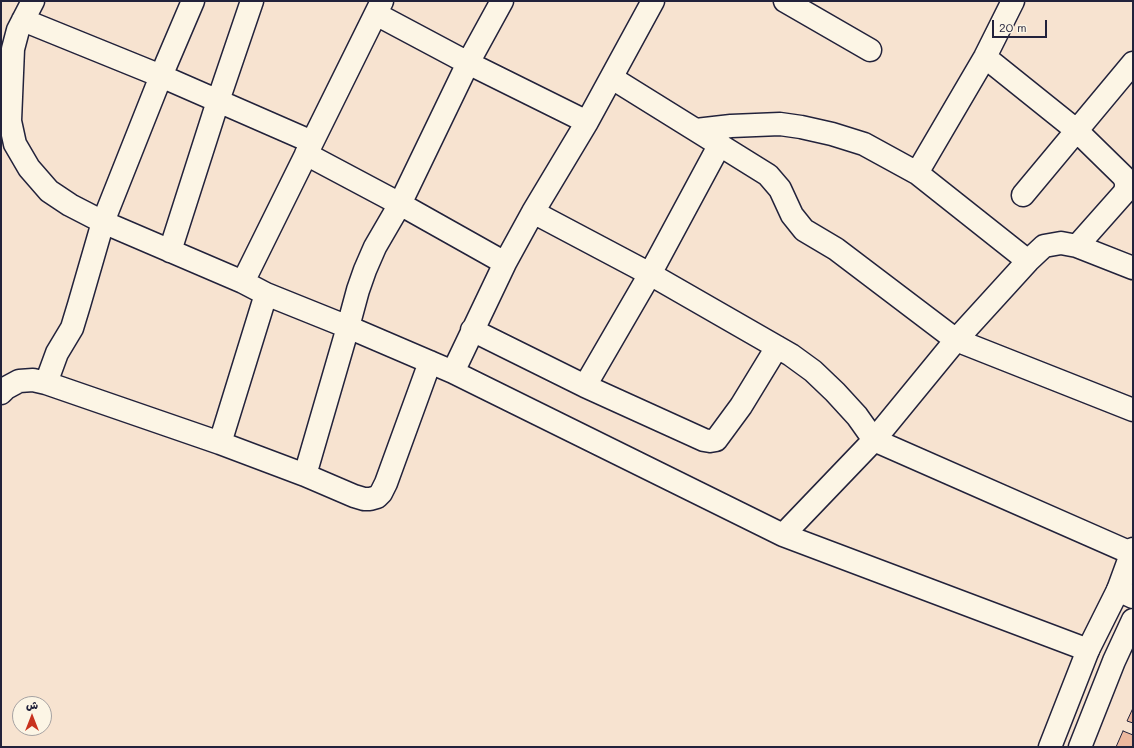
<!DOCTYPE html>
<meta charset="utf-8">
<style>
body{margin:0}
#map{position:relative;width:1134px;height:748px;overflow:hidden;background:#f7e3d0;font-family:Mali,"Playpen Sans Arabic",sans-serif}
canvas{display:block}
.frame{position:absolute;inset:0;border:2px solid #22223b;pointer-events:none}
.north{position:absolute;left:12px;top:696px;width:40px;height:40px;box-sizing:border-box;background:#fcf5e5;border:1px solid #a5a1a1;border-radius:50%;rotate:0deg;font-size:11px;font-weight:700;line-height:16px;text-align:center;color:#22223b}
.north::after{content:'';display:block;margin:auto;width:14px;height:18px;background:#c8321e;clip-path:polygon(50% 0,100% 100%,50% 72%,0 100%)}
.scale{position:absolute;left:992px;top:20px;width:55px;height:18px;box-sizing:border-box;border:2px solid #22223b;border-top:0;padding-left:5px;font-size:12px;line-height:14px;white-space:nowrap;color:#22223b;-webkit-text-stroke:3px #fcf5e5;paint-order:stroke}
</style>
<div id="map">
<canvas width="1134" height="748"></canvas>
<div class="frame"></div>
<div class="north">ش</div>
<div class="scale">20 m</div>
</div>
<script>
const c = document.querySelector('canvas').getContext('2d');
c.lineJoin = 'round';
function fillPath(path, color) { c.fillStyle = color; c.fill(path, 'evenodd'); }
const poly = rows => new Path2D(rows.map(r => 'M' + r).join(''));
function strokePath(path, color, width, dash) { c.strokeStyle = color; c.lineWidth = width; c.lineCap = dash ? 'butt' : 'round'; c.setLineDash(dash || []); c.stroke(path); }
const building = poly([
 [1133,708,1133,723,1127,721,1133,708],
 [1123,731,1133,735,1133,747,1116,747,1123,731]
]);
const minor = poly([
 [33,1,18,30,13,49,10,121,15,144,29,168,49,191,70,205,103,222,243,282,266,294],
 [785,1,870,50],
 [376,14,468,63,587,122],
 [23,20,161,76,312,142],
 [985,57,1076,130,1123,176,1126,181,1126,188,1124,193,1077,246],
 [612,78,768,175,780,189,792,215,804,230,836,249,956,340,1133,410],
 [696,130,731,126,780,124,801,127,832,134,864,144,917,173,1028,261],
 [306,154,400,204,505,263],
 [917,173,985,57,1013,1],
 [1023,195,1133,63],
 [533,212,650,274,791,355,813,371,835,392,857,416,874,440,1131,553],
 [170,251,218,101,252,1],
 [243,282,382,1],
 [472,330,585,386,704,440,710,441,716,440,741,406,777,347],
 [453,372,783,535],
 [46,383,57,353,72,328,79,305,103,222,161,76,193,1],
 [585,386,650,274,720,144],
 [1,393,6,388,19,381,33,380,46,383,220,443,305,475,354,496,364,499,370,499,377,497,381,493,386,483,430,362],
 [220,443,266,294,348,327,453,372,505,263,533,212,587,122,653,1],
 [305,475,348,327,358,290,365,270,375,247,400,204,468,63,502,1],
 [1118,590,1133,597],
 [1088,650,783,535,874,440,956,340,1028,261,1044,246,1061,243,1077,246,1133,268]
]);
const major = poly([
 [1050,747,1088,650,1118,590,1133,549],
 [1080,747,1114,661,1133,620]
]);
fillPath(building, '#ecb89e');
strokePath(building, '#22223b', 1);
strokePath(minor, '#22223b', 25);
strokePath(major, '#22223b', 25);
strokePath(minor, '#fcf5e5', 22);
strokePath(major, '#fcf5e5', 22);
</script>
